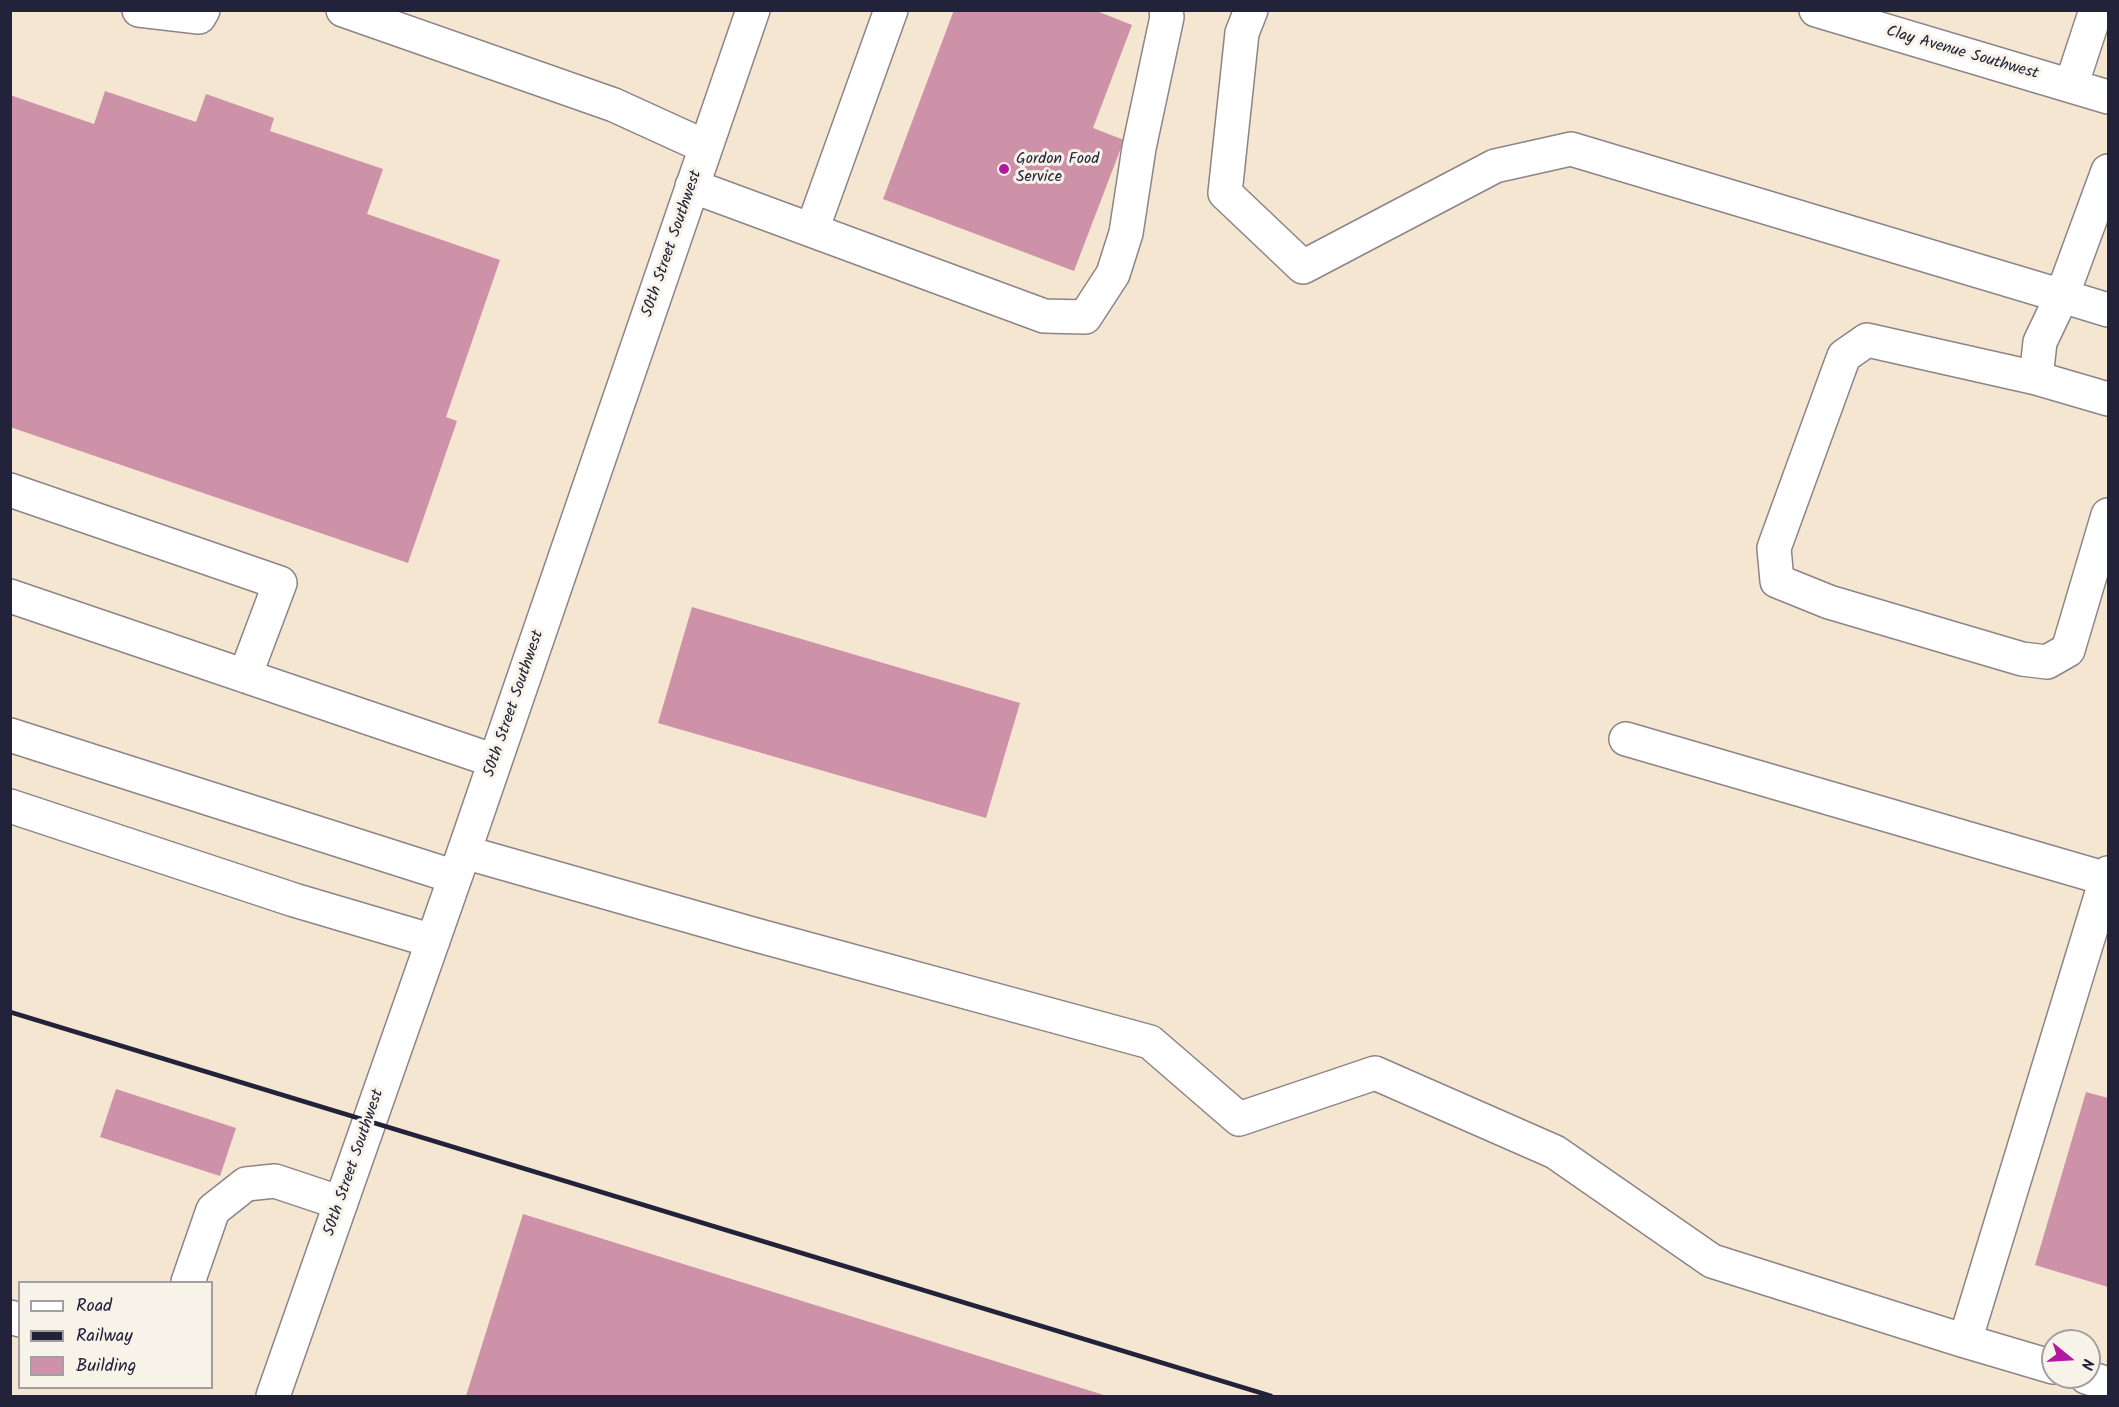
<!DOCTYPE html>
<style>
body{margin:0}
#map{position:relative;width:2119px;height:1407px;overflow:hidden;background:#f5e6d2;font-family:Kalam,sans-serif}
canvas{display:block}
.frame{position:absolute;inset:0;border:12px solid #22223b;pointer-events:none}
.legend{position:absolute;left:18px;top:1281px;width:195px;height:108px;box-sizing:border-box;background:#f7f3e8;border:2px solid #a29fa3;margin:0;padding:8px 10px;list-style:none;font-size:18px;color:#22223b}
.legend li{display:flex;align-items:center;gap:12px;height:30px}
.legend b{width:30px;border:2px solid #a29fa3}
.north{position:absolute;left:2041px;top:1329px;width:60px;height:60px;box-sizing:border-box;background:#f7f3e8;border:2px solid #a29fa3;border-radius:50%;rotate:108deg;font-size:16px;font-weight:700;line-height:24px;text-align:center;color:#22223b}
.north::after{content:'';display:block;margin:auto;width:21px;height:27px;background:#b5179e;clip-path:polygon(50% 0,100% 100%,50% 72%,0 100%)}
</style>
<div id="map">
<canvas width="2119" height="1407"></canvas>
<div class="frame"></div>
<ul class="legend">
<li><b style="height:8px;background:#fff"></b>Road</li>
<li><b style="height:8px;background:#22223b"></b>Railway</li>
<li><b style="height:16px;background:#cd92a7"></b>Building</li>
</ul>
<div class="north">N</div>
</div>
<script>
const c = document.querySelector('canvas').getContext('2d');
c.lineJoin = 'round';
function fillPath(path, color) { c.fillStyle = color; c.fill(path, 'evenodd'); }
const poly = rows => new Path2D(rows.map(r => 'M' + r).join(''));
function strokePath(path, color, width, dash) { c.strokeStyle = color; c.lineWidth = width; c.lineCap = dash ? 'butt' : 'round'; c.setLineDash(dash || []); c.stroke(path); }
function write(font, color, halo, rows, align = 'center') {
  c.font = font + ' Kalam,sans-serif'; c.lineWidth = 6; c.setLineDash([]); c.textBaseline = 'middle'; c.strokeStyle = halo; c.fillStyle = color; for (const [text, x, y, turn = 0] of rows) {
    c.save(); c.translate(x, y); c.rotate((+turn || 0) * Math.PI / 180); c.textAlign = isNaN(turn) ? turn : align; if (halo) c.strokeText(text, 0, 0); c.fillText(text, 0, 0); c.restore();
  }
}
const building = poly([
 [954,10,1094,10,1132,25,1093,128,1124,140,1074,271,883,199],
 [105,91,196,122,206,94,274,118,270,131,383,169,367,214,500,260,446,417,457,421,408,563,10,427,10,95,94,124],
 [692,607,1020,703,986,818,658,723],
 [116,1089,236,1128,220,1176,100,1137],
 [2086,1092,2108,1098,2108,1287,2035,1265],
 [523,1214,1107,1396,466,1396]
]);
const minor = poly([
 [139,10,199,17,203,10],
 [343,10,614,105,706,147],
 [1251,10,1242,33,1225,193,1303,267,1495,166,1571,149,2062,296,2040,342,2036,378],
 [1816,10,2108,97],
 [2071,86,2096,10],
 [2108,171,2062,296,2108,310],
 [692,186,1044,316,1085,317,1113,274,1126,233,1139,148,1167,17,1166,10],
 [812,230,891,10],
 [2108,399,2036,378,1867,340,1844,356,1837,375,1774,548,1777,581,1829,602,2022,659,2047,662,2068,650,2108,515],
 [10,490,280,583,245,676],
 [10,596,495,761],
 [10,735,455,877],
 [1626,739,2107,879],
 [10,806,294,900,433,941],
 [464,852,756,935,1150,1042,1239,1119,1375,1073,1555,1152,1712,1261,1965,1341,2108,873],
 [188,1282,213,1210,246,1184,275,1181,341,1203],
 [10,1317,20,1320],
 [1965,1341,2053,1367],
 [2086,1377,2108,1384],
 [273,1396,464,852,753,10]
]);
const rail = poly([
 [10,1012,1271,1396]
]);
const markers = [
 [1004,169,6,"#b5179e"]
];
const streetNames = [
 ["Clay Avenue Southwest",1962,54,16],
 ["50th Street Southwest",673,244,-71],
 ["50th Street Southwest",515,704,-71],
 ["50th Street Southwest",355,1163,-71]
];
const poiNames = [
 ["Gordon Food",1016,160],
 ["Service",1016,178]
];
fillPath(building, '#cd92a7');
strokePath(minor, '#8c8486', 36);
strokePath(minor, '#fff', 33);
strokePath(rail, '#22223b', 4.5);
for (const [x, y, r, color] of markers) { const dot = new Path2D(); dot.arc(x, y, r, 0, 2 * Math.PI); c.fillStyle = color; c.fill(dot); strokePath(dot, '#f7f3e8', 2); }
write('16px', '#22223b', '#f7f3e8', streetNames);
write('16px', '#22223b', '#f7f3e8', poiNames, 'left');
</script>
